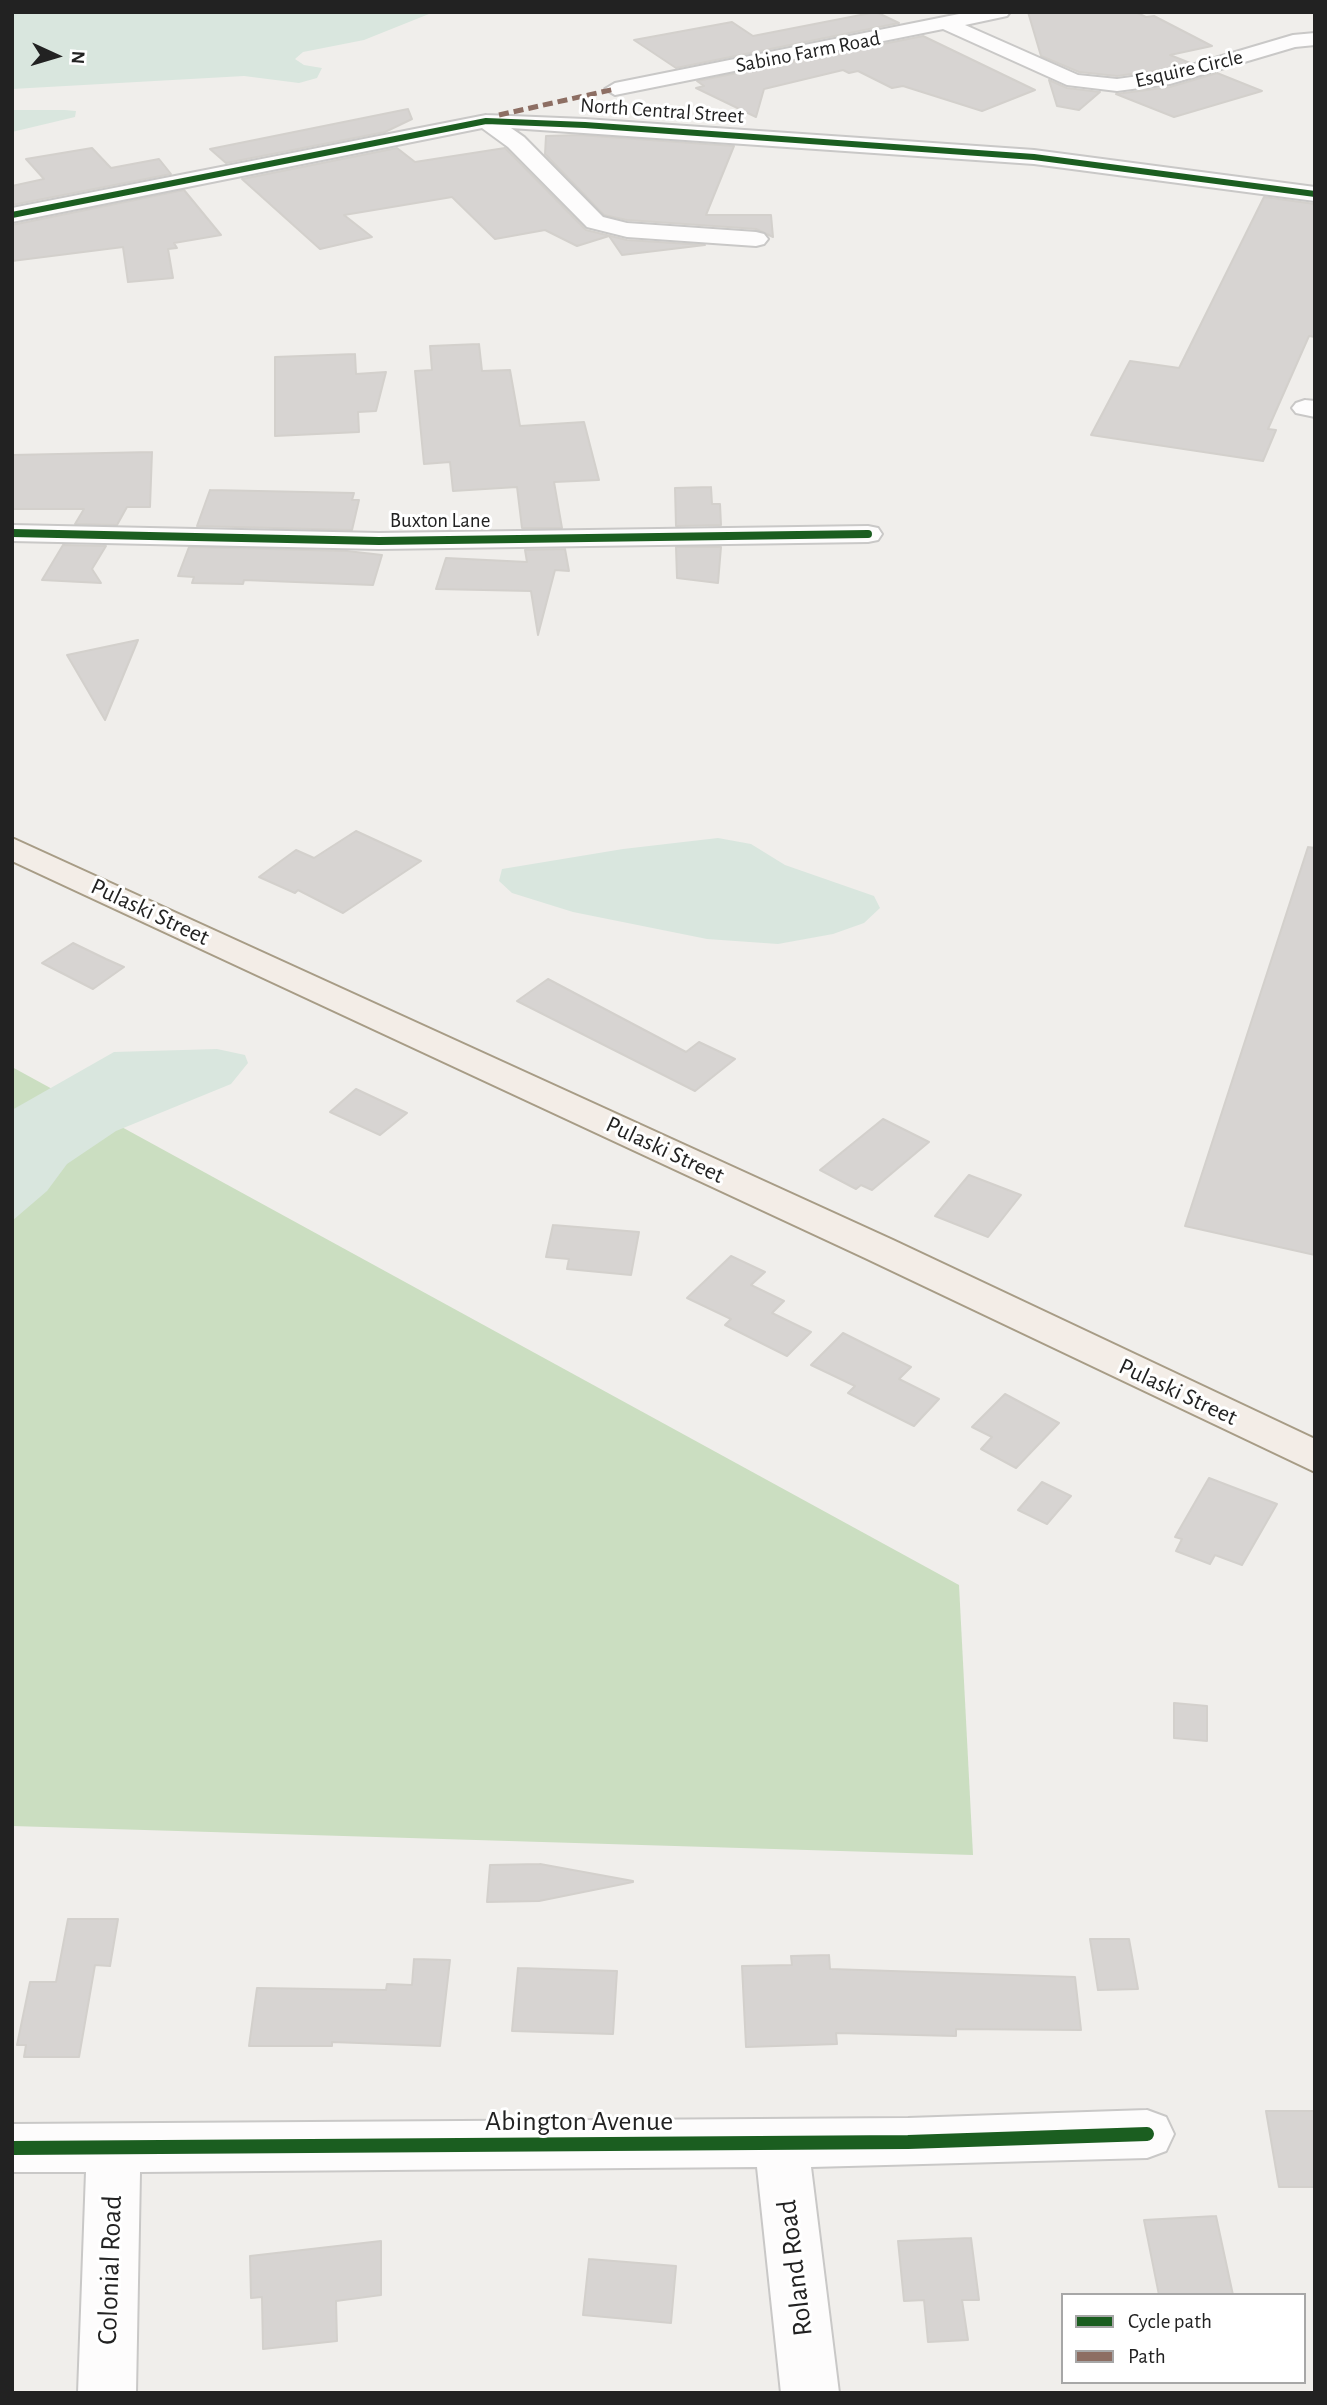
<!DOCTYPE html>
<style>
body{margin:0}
#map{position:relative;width:1327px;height:2405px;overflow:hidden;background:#f0eeeb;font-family:"Alegreya Sans",sans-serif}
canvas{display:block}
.frame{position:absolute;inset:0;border:14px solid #222;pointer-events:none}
.legend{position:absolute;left:1061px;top:2293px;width:245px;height:91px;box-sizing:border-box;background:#fff;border:2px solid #a7a7a7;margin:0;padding:9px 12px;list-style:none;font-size:21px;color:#222}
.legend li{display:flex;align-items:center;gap:14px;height:35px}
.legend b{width:35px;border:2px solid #a7a7a7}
.north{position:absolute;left:21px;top:21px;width:70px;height:70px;-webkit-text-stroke:5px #fff;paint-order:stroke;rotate:94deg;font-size:19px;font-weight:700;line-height:28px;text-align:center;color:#222}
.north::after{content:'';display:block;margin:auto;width:24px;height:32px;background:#222;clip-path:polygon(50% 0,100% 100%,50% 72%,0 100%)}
</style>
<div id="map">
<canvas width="1327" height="2405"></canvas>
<div class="frame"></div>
<ul class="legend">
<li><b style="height:9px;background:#1b5e20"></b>Cycle path</li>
<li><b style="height:9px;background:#8d6e63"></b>Path</li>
</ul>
<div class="north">N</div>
</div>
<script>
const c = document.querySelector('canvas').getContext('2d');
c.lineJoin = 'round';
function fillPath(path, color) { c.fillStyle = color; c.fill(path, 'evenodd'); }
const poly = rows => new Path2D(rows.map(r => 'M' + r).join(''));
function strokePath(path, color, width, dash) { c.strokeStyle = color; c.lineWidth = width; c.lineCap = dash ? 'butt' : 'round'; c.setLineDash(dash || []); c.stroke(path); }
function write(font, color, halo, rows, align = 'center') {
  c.font = font + ' "Alegreya Sans",sans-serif'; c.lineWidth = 6; c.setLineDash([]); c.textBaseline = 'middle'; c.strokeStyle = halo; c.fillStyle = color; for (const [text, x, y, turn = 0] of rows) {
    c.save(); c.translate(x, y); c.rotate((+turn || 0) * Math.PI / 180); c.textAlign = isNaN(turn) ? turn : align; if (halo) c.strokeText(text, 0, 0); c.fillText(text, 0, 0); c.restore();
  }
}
const forest = poly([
 [12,1067,959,1585,973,1855,12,1826]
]);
const wetland = poly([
 [12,12,434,12,364,40,303,52,295,59,304,65,322,68,317,78,299,83,244,76,12,89],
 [12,110,65,110,76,111,75,117,12,132],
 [718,838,751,844,785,865,874,896,880,908,864,923,833,934,778,944,707,939,573,912,512,893,499,881,502,869,623,849],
 [217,1049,245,1055,248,1063,231,1084,116,1131,67,1164,47,1191,12,1221,12,1110,114,1052]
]);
const building = poly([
 [876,12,899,23,676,68,634,40,732,22,753,36,876,12],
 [1028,12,1135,12,1146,17,1154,16,1212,46,1170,55,1190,63,1167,69,1117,76,1079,72,1041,56,1028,12],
 [923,36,1035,90,982,111,903,86,892,88,858,71,849,73,843,70,764,89,756,117,696,88,704,86,697,81,923,36],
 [1217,73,1262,91,1174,117,1116,94,1170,87,1217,73],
 [1049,80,1067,88,1100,92,1079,110,1057,106,1049,80],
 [408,109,412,119,385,132,226,163,210,149,408,109],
 [579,135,734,146,706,215,771,215,773,237,756,229,627,220,604,215,545,154,546,136,579,135],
 [92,148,111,168,159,159,171,174,12,205,12,186,44,179,26,159,92,148],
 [397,148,415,162,505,148,586,230,627,240,705,245,622,255,609,236,577,246,545,230,495,239,452,197,344,215,372,237,320,249,242,179,397,148],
 [184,190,221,235,174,243,177,248,168,249,173,278,128,282,123,247,12,261,12,225,184,190],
 [1264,197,1315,204,1315,337,1309,336,1268,429,1276,430,1263,461,1091,435,1130,361,1179,368,1264,197],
 [479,344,482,371,510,370,520,426,584,422,599,480,554,482,562,528,522,528,517,487,453,491,450,462,424,464,415,371,432,370,430,346,479,344],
 [355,354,356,374,386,372,376,411,358,412,359,432,275,436,275,357,355,354],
 [152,452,150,507,127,507,117,525,75,524,84,509,12,509,12,455,152,452],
 [711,487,712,504,720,504,721,525,676,526,675,488,711,487],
 [210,490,354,493,352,500,359,500,352,530,197,526,210,490],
 [63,545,106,546,92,569,101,583,42,580,63,545],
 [189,547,347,551,382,555,373,585,244,580,243,584,192,583,194,577,178,576,189,547],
 [676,547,721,547,718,583,677,578,676,547],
 [565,549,569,571,555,570,538,635,531,591,436,589,446,558,527,562,525,550,565,549],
 [138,640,105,720,67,655,138,640],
 [356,831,421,861,343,913,298,890,295,893,259,877,296,850,314,858,356,831],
 [1308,847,1315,848,1315,1255,1185,1226,1308,847],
 [73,943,106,959,124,967,93,989,42,963,73,943],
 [548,979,686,1052,699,1042,735,1059,695,1091,517,1001,548,979],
 [356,1089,407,1113,380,1135,330,1112,356,1089],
 [883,1119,929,1142,872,1190,861,1185,856,1189,820,1170,883,1119],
 [969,1175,1021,1195,988,1237,935,1216,969,1175],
 [553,1225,639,1232,631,1275,567,1269,569,1259,546,1257,553,1225],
 [731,1256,765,1272,751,1285,784,1301,772,1313,811,1332,787,1356,725,1325,731,1319,687,1298,731,1256],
 [843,1333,911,1367,899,1379,939,1399,914,1426,848,1393,855,1386,811,1365,843,1333],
 [1005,1394,1059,1423,1016,1468,981,1449,992,1437,972,1427,1005,1394],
 [1209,1478,1277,1504,1242,1565,1215,1555,1210,1564,1176,1551,1182,1539,1175,1537,1209,1478],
 [1042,1482,1071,1496,1047,1524,1018,1510,1042,1482],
 [1174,1703,1207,1706,1207,1741,1174,1738,1174,1703],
 [540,1864,633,1881,633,1882,539,1901,487,1902,490,1865,540,1864],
 [68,1919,118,1919,110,1966,95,1965,79,2057,24,2057,26,2045,17,2045,30,1982,56,1982,68,1919],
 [1090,1939,1129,1939,1138,1989,1098,1990,1090,1939],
 [829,1955,830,1969,1075,1977,1081,2030,956,2029,956,2036,836,2033,837,2044,746,2047,742,1966,792,1965,791,1956,829,1955],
 [414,1959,450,1960,440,2046,332,2042,332,2046,249,2046,257,1988,386,1990,387,1984,412,1985,414,1959],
 [518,1968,617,1971,613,2034,512,2031,518,1968],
 [1266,2111,1315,2111,1315,2187,1279,2187,1266,2111],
 [1216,2216,1233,2295,1159,2295,1144,2220,1216,2216],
 [971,2238,979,2300,962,2300,968,2340,928,2342,924,2300,904,2301,898,2241,971,2238],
 [381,2241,381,2295,336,2301,337,2341,263,2349,262,2297,251,2298,250,2256,381,2241],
 [589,2259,676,2266,671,2323,583,2315,589,2259]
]);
const minor = poly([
 [969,12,1010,12,1007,16,965,25,1078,75,1117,79,1168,72,1293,35,1315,33,1315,45,1295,47,1170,84,1117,91,1067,85,943,29,615,95,605,89,615,83,969,12],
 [486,115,585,119,1034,150,1315,187,1315,201,1034,164,511,128,524,137,603,217,627,223,756,232,764,234,768,239,764,244,756,246,627,237,587,227,508,147,482,128,12,222,12,208,486,115],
 [1305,400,1315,401,1315,417,1296,413,1292,408,1296,403,1305,400],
 [12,525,379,533,868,526,878,528,882,534,878,540,868,542,379,549,12,541,12,525],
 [1147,2110,1166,2117,1174,2134,1166,2151,1147,2158,811,2167,839,2393,781,2393,757,2167,140,2172,136,2393,78,2393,86,2172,12,2172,12,2124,908,2118,1147,2110]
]);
const major = poly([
 [12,838,893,1240,1315,1439,1315,1472,865,1258,12,861,12,838]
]);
const quiet = poly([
 [499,115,615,89]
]);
const cyclewayFar2 = poly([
 [12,215,486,121,585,125,1034,157,1315,194]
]);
const cyclewayFar1 = poly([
 [12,533,379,541,868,534]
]);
const cycleway = poly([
 [12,2148,908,2142,1147,2134]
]);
const farStreetnames = [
 ["Sabino Farm Road",808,52,-11],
 ["Esquire Circle",1189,69,-13],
 ["North Central Street",662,111,4],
 ["Buxton Lane",440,521]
];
const streetNames = [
 ["Pulaski Street",150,912,25],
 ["Pulaski Street",665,1150,25],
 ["Pulaski Street",1178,1392,25]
];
const nearStreetnames = [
 ["Abington Avenue",579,2122],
 ["Roland Road",795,2268,-97],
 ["Colonial Road",110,2270,-88]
];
fillPath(forest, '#cbdec1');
fillPath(wetland, '#d9e6de');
fillPath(building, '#d7d4d2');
strokePath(building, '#d3d0cc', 2);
strokePath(minor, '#c9c8c7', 4);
strokePath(major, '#a79c86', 4);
fillPath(minor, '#fdfcfc');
fillPath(major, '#f3ede7');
strokePath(quiet, '#8d6e63', 5, [10, 5]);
strokePath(cyclewayFar2, '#1b5e20', 6);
strokePath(cyclewayFar1, '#1b5e20', 8);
strokePath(cycleway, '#1b5e20', 14);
write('21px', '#222', '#fff', farStreetnames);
write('24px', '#222', '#fff', streetNames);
write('28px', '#222', '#fff', nearStreetnames);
</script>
